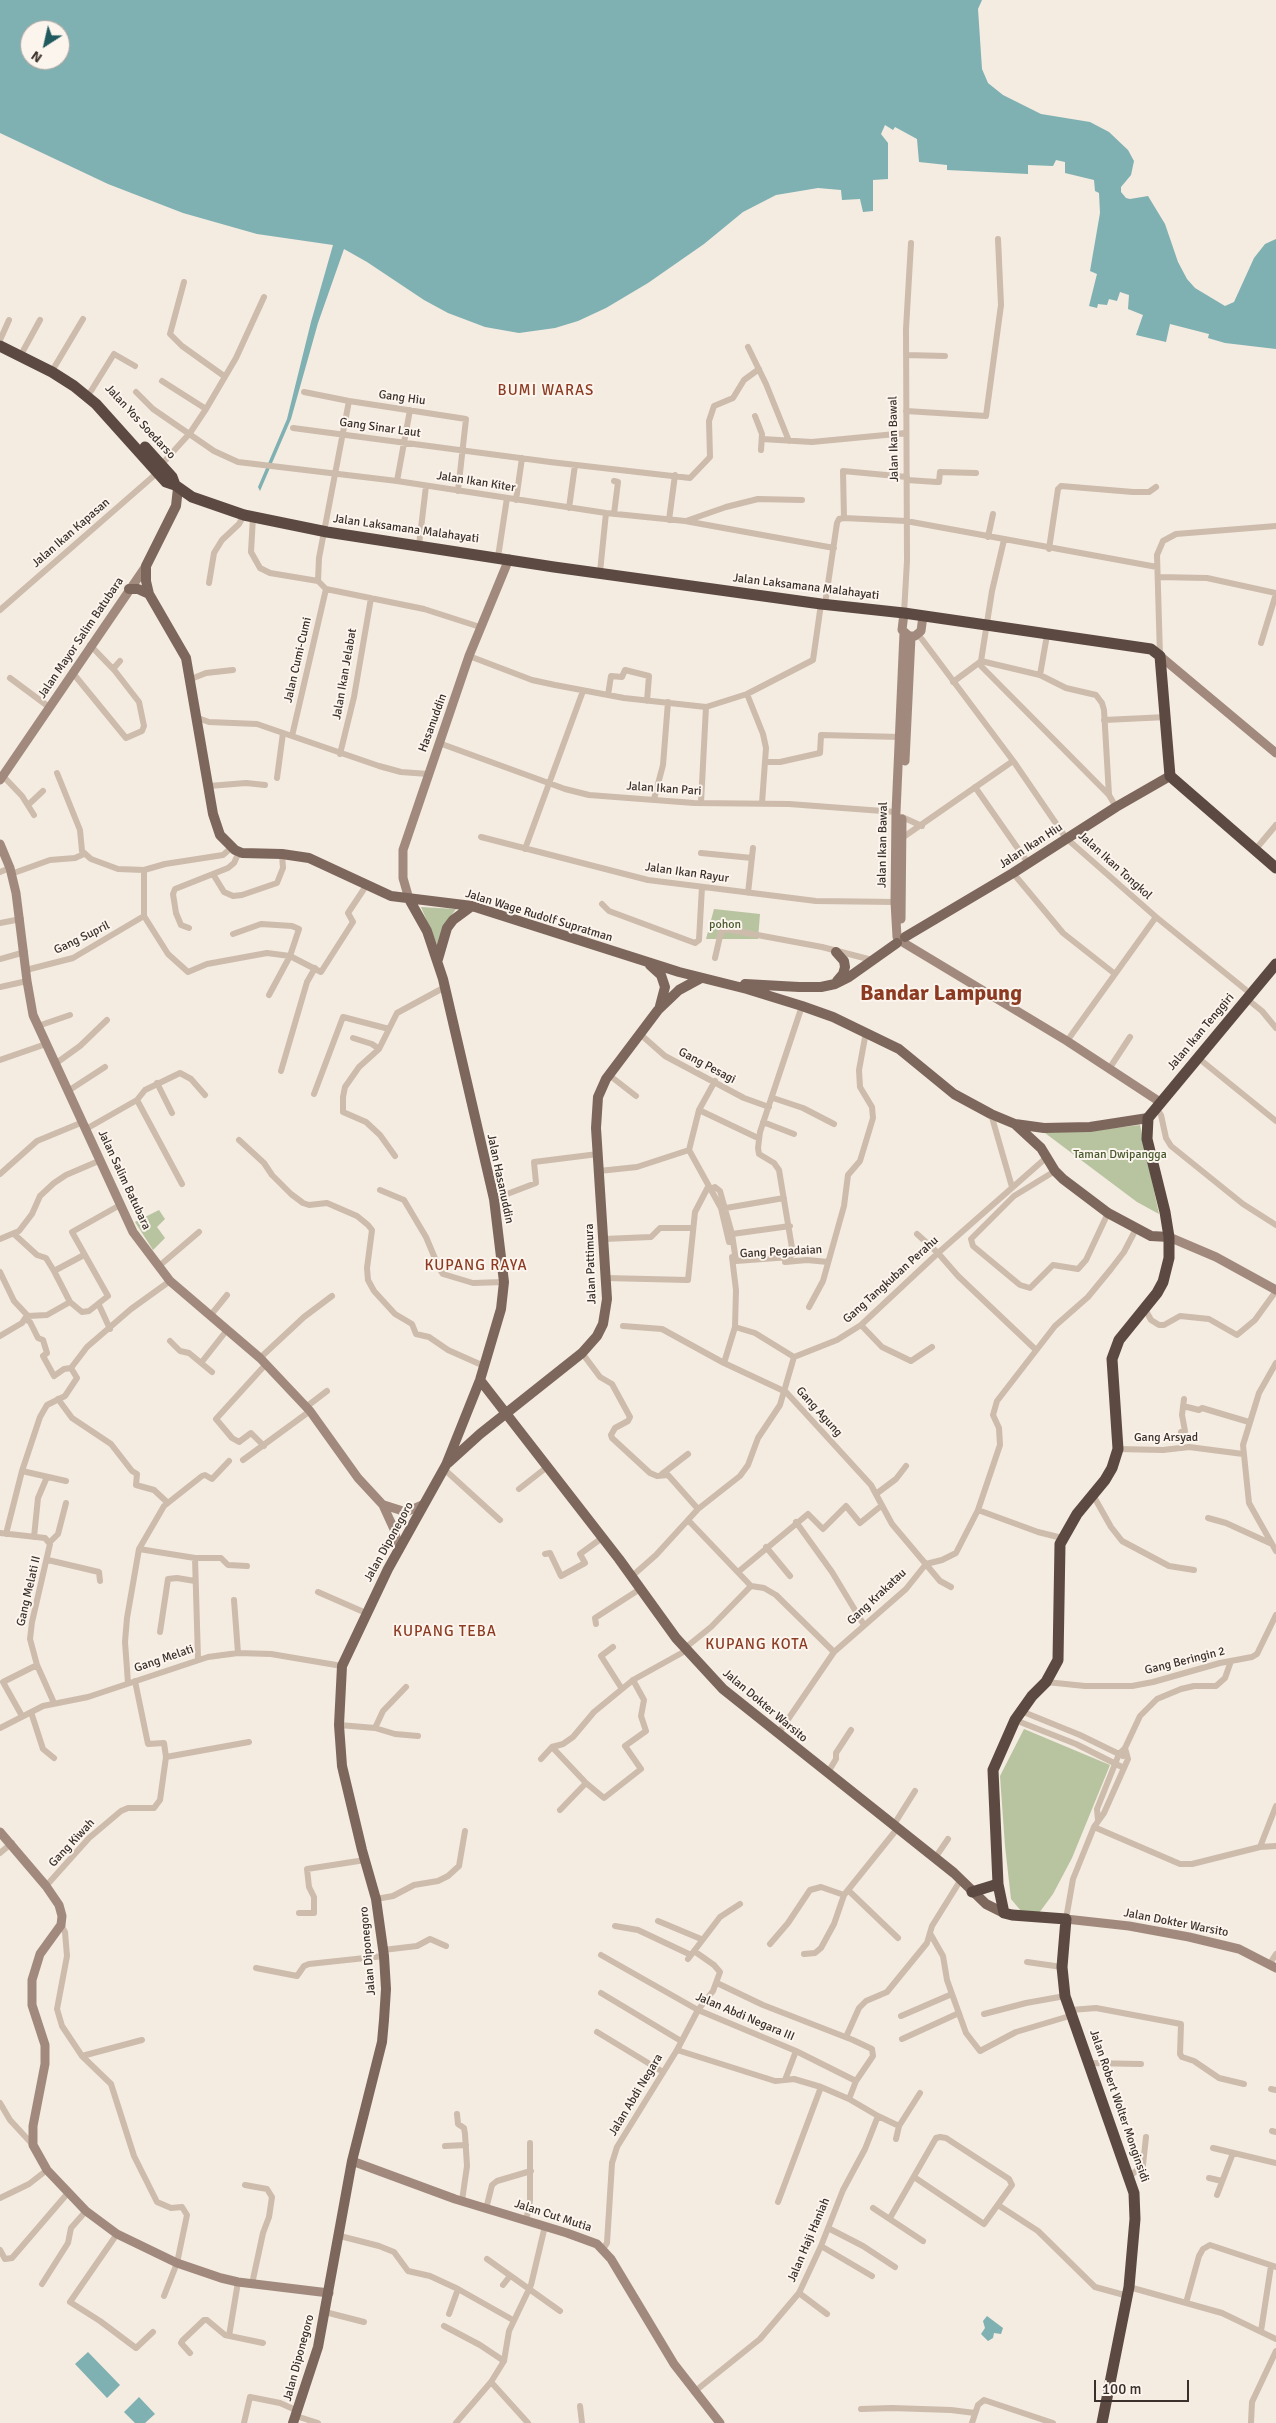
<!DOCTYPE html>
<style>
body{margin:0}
#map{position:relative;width:1276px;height:2423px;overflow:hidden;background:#f4ebe1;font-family:Signika,sans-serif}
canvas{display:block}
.north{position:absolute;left:20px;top:20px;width:50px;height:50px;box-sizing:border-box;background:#fbf5ee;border:1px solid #aea6a0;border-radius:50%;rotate:215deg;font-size:14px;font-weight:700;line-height:20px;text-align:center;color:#3b302b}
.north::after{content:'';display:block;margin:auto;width:18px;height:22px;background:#1f5a5e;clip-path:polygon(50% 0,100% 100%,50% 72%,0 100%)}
.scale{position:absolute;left:1094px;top:2380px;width:95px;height:22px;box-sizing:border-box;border:2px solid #3b302b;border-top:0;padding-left:6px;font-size:15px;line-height:18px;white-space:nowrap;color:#3b302b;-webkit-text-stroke:4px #fbf5ee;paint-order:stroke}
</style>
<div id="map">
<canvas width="1276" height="2423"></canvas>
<div class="north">N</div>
<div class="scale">100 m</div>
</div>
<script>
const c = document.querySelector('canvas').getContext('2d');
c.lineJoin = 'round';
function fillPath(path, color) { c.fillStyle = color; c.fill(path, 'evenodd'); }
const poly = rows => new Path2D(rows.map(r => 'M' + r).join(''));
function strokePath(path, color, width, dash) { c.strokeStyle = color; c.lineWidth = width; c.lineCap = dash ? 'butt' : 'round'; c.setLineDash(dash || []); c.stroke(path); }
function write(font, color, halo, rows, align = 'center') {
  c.font = font + ' Signika,sans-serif'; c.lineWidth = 4; c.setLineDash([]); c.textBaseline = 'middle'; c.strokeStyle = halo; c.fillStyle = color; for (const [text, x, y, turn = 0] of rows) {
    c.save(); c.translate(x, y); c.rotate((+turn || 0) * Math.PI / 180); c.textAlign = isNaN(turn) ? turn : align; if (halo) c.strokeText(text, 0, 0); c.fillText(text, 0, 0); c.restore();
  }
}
const green = poly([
 [421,907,456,909,443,927,438,947],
 [714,909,760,914,758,939,706,939],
 [1140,1125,1159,1214,1137,1202,1041,1130,1089,1131],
 [159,1210,165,1219,157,1227,165,1238,153,1250,135,1222],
 [1024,1729,1110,1765,1072,1858,1053,1894,1039,1913,1021,1911,1011,1899,1005,1846,1000,1776]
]);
const water = poly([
 [0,0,982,0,978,9,982,69,988,83,1003,95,1041,114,1090,122,1109,132,1128,150,1134,161,1131,175,1121,187,1121,192,1126,198,1130,199,1148,196,1165,224,1178,262,1187,279,1195,288,1225,306,1234,302,1254,258,1265,244,1276,239,1276,349,1225,343,1208,338,1209,334,1170,324,1166,342,1136,335,1143,315,1128,309,1129,295,1120,292,1117,301,1109,299,1107,305,1098,304,1097,308,1089,306,1097,274,1090,271,1100,213,1099,193,1095,191,1094,180,1065,173,1065,162,1056,160,1053,166,1028,165,1028,174,947,170,947,165,919,162,917,139,895,127,893,130,885,125,881,134,888,143,888,179,873,180,873,211,863,212,860,199,842,200,841,190,818,188,776,195,743,212,704,244,648,283,606,308,578,321,555,328,519,333,485,327,448,313,424,300,367,262,344,249,318,323,291,419,260,491,258,487,287,419,311,322,333,245,257,234,183,213,108,184,0,133],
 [30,30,60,30,60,60,30,60],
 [987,2316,1003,2328,1001,2334,994,2333,993,2338,988,2341,981,2334,985,2328,983,2321],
 [88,2352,120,2385,107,2398,75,2364],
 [139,2397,155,2414,145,2423,135,2423,124,2412]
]);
const street = poly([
 [184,282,170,334,182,346,224,376],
 [0,340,9,320],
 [748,347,766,384,789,441],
 [23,351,40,320],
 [906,355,945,356],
 [55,366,83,319],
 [162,381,206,409],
 [91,391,114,354,135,366],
 [136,392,153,409,214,451,238,462,397,481,606,513,685,521,834,548],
 [304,392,349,401,466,419,458,491],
 [349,401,319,558,318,581,326,589,424,609,480,627],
 [906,411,986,416,1001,305,998,239],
 [755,416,762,434,761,450],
 [293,428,550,462,690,478,710,457,709,421,714,406,733,398,744,380,759,369],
 [762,439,812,442,906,433],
 [161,465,190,433,206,409,236,358,264,297],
 [907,480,937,482,939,482,940,472,976,473],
 [397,481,410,410],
 [516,500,522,458],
 [569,508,575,465],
 [614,514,618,482,614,481],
 [253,517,251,552,260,568,270,573,318,581],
 [844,518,843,471,907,477],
 [669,520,675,475],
 [686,521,726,507,758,499,802,500],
 [988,537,993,514],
 [419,545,426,486],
 [1049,549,1058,489,1061,486,1133,492,1149,492,1156,487],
 [498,557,507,498],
 [600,572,606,513],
 [1158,577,1207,578,1276,593],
 [209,583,214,553,222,540,239,524,244,515],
 [825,604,837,523,839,519,844,518,906,521,1157,567],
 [0,610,157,473],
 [904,613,907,561,906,329,911,243],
 [918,634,1014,762,1066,838,1156,917,1251,994],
 [1261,643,1276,594],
 [469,656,532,680,555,685,624,698,706,707,747,694,813,660,821,604],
 [1160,656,1157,555,1163,541,1176,534,1276,526],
 [981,661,1040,675,1066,688,1096,695,1102,703,1104,710,1109,795],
 [981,661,992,591,1004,540],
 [979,664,1109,795,1116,807],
 [113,669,120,661],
 [72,672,126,738,142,731,144,726,139,702,115,671,90,645],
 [1040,675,1047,635],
 [10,678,49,707],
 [191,679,206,673,233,670],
 [953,682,980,662],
 [747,694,763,734,766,748,762,803],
 [608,695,611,676,622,677,625,670,649,676,647,701],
 [198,718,209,722,257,724,379,766,401,772,428,774],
 [1104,720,1167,717],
 [292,736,326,589],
 [439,743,565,789,589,795,694,803,789,804,896,812],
 [340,754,354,697,371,598],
 [766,762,780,762,820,753,821,735,900,737],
 [57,773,80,830,82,851,91,859,118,869,144,870,165,864,223,855,231,848],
 [3,776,22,796,34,815],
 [277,778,283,733],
 [209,786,246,783,265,785],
 [975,787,1028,863],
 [654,799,663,765,668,702],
 [701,803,706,707],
 [28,805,43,791],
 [902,817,922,826],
 [481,837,648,880,816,901,895,902],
 [902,838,1013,761],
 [525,849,583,691],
 [1255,850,1276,825],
 [701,853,752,858],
 [144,870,144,916,168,954,188,972,207,964,267,953,290,956,321,972,353,922,348,913,366,886],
 [0,872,10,868],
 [1013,873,1063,933,1115,974],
 [11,874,50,860,75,858,84,854],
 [213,874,224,892,233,896,242,895,277,883,283,868,282,854],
 [748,893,753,848],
 [602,904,609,911,695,943,699,940,702,887],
 [0,923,21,919],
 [189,928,181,925,176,913,173,894,175,889,228,868,234,863,239,852],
 [233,934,261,924,292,926,299,929,290,956,269,995],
 [715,958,721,932,725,929,822,947,872,960],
 [0,959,25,952],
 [26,970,73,958,144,916],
 [0,987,27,981],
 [1247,999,1262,1011,1276,1028],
 [38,1026,70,1015],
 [640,1034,665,1056,744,1098,769,1107],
 [353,1038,372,1044,379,1049],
 [1067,1041,1156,917],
 [1197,1057,1276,1121],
 [0,1060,46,1044],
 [55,1064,80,1046,107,1020],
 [1109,1069,1130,1037],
 [281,1071,307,982,315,968],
 [609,1075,636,1096],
 [157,1083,172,1113],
 [68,1091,105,1067],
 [314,1094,343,1017,389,1029],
 [773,1098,803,1108,834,1124],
 [137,1100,182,1184],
 [1156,1107,1161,1115,1166,1138,1171,1146,1243,1204,1276,1225],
 [699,1110,758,1138],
 [991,1114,1012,1187],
 [763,1122,794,1134],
 [86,1129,137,1100,145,1090,180,1073,191,1079,205,1095],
 [239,1140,264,1163,272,1175,291,1194,303,1203,309,1205,327,1203,357,1216,368,1225,372,1230,367,1268,368,1280,374,1291,395,1314,412,1324,416,1334,429,1337,448,1350,484,1366],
 [689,1150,721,1208,729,1242],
 [689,1150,699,1110,715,1081],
 [395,1156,380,1135,366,1122,343,1112,343,1097,345,1087,359,1067,379,1049,397,1013,445,987],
 [599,1171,637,1167,689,1150],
 [1055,1171,1014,1196,971,1239,973,1246,1020,1285,1030,1288,1053,1265,1078,1269,1086,1260,1108,1213],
 [0,1174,37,1141,83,1122],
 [710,1189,715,1187,720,1191,732,1234,736,1261,790,1257,793,1254,779,1170,774,1163,759,1154,758,1148,760,1132,802,1006],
 [380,1190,404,1200,426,1237,439,1268,443,1274,473,1283,504,1282],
 [494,1199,536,1183,534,1162,598,1154],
 [726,1208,784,1198],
 [14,1234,37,1255,46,1258,54,1271],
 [732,1234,790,1226],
 [917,1234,938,1253,958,1276,1035,1349],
 [0,1239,19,1231,32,1214,40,1196,54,1183,66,1175,101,1160],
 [604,1239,651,1237,660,1228,693,1228],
 [785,1262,807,1260,828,1262],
 [158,1267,199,1232],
 [0,1272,14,1301,28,1316,47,1315,70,1302,82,1312,89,1311,108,1296,72,1232,120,1205],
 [606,1278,688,1280,695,1212,708,1187],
 [70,1302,54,1271,84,1255],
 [99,1305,110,1329],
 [809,1307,823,1281,844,1206,848,1175,860,1161,873,1118,872,1107,860,1087,859,1070,866,1032],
 [1145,1309,1151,1320,1159,1325,1164,1325,1180,1316,1209,1319,1237,1335,1255,1320,1276,1291],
 [210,1316,227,1295],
 [25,1319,30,1322,38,1338,43,1340,47,1353,43,1356,54,1376,64,1369,71,1368],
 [861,1325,882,1347,911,1361,932,1347],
 [623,1326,662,1329,724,1363,786,1392,871,1485,892,1524,940,1581,951,1587],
 [735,1327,755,1333,794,1357],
 [0,1336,22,1323,26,1317],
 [170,1341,180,1351,189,1353,212,1372],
 [582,1353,600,1377,612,1384,630,1417,628,1421,615,1428,611,1435,612,1438,650,1473,657,1476,668,1475,698,1509],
 [260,1358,304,1317,332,1296],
 [201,1363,227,1330],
 [724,1363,735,1327,736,1290,732,1257],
 [1276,1363,1259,1393,1243,1445,1249,1503,1276,1551],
 [58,1399,72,1418,111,1444,132,1471,137,1474,136,1485,154,1490,168,1503],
 [1183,1406,1199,1410,1202,1408,1249,1422],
 [306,1407,327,1391],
 [264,1446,251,1433,239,1442,232,1438,216,1419,266,1364],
 [1182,1448,1181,1432,1185,1431,1182,1415,1184,1399],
 [1118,1449,1163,1450,1189,1447,1243,1454],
 [243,1460,310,1411],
 [444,1469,500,1520],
 [22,1471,66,1481],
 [662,1474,688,1454],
 [519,1489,547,1467],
 [876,1494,896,1479,906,1466],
 [1093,1495,1111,1527,1122,1541,1169,1566,1194,1570],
 [978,1510,1000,1445,999,1428,993,1415,997,1401,1055,1326,1088,1297,1111,1269,1124,1252,1136,1229],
 [1208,1518,1226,1523,1272,1544],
 [688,1520,751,1586],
 [796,1522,832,1572,864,1625],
 [0,1533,45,1538,50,1544,32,1622,30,1639,37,1665,54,1703],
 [6,1534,22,1471,40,1417,47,1405,65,1396,77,1378,71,1368,87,1347,131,1309,170,1281],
 [34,1537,38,1498,47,1477],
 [50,1542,58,1534,66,1503],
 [766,1547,790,1576],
 [139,1549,195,1558,221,1558,228,1565,247,1566],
 [545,1554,550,1553,561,1576,585,1563,580,1554,602,1538],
 [195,1558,198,1659],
 [48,1560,99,1572,100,1581],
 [738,1572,808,1514,823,1529,846,1506,860,1523,881,1506],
 [631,1577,656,1555,698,1509,740,1476,748,1465,758,1438,780,1405,794,1357,837,1340,861,1325,938,1253,1047,1157],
 [318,1592,366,1613],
 [234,1600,238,1653],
 [596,1624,595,1618,640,1589],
 [160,1632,168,1579,177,1578,195,1581],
 [613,1647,601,1656,622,1689],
 [685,1648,711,1627,751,1586,764,1588,776,1595,834,1652],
 [1046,1682,1085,1686,1132,1686,1153,1682,1220,1663,1252,1657,1257,1654,1276,1615],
 [128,1683,125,1642,127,1618,139,1549,164,1506,202,1476,205,1475,212,1479,229,1461],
 [1021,1711,1080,1735,1123,1756],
 [31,1712,43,1749,54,1758],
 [22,1716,3,1682,37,1665],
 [1015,1720,1076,1744,1124,1768],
 [339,1725,375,1728,383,1711,406,1687],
 [0,1728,43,1706,88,1697,208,1657,238,1653,271,1654,342,1666],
 [375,1728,395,1734,418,1736],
 [778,1734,834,1652,906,1589,926,1564,942,1560,956,1553,978,1510,1038,1532,1062,1538],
 [552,1747,586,1783,604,1798,641,1769,625,1746,646,1731,641,1716,644,1700,633,1680],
 [166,1757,249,1742],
 [541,1759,552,1747,563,1744,573,1737,594,1712,633,1680,687,1650],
 [827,1774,836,1759,836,1753,851,1730],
 [560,1810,586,1783],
 [1098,1820,1097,1809,1119,1754,1125,1748,1140,1716,1157,1699,1181,1689,1194,1686,1216,1686,1225,1678,1231,1661],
 [893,1826,915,1791],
 [1094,1827,1180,1864,1192,1864,1260,1847,1276,1846],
 [1260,1847,1276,1806],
 [0,1853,12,1843],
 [935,1858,948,1839],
 [46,1886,89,1838,121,1811,128,1808,154,1808,160,1800,166,1757,164,1743,148,1744,135,1681],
 [848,1890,898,1938],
 [376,1899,393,1896,414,1885,438,1881,448,1876,459,1866,465,1831],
 [299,1913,314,1913,314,1897,309,1887,307,1869,365,1860],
 [1066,1919,1073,1879,1094,1827,1104,1813,1128,1759,1125,1748],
 [658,1921,701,1939],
 [61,1925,65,1932,67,1956,57,2009,62,2026,82,2056,111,2084,134,2156,157,2202,171,2208,182,2207,187,2215,177,2263,164,2296],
 [615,1926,638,1930,691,1955],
 [931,1935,943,1956,947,1980,966,2033,980,2051,1016,2032,1073,2015],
 [770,1944,788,1923,810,1890,821,1887,844,1895],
 [383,1950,417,1946,430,1939,446,1946],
 [804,1954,815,1953,821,1948,834,1924,844,1895,897,1829],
 [601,1955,698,2010,796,2051,856,2081],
 [688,1959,720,1917,740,1904],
 [1027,1962,1062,1967],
 [1269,1965,1276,1954],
 [256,1968,297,1976,304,1966,309,1964,384,1956],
 [717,1983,763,2005,853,2040,872,2049,873,2056,856,2081,849,2099],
 [601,1993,681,2041],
 [1071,2010,1096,2008,1181,2024,1180,2054,1182,2057,1194,2061,1219,2078,1244,2084],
 [984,2014,1026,2003,1065,1996],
 [901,2016,952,1994],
 [597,2032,663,2072],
 [846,2037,859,2008,866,2001,887,1992,927,1943,932,1926,960,1881],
 [902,2039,959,2013],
 [677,2050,698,2010,713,1991,720,1972,714,1965,694,1951],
 [82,2056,142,2040],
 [1088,2063,1141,2064],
 [785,2080,796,2051],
 [1271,2089,1276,2090],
 [0,2103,10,2120,33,2145],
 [457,2114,458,2124,464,2128,465,2134,467,2166,462,2201],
 [878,2116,899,2126],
 [1272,2131,1276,2132],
 [896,2139,899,2126,920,2093],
 [445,2146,466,2145],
 [1213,2148,1276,2163],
 [1129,2177,1143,2165,1146,2137],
 [1209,2178,1222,2181],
 [245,2185,267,2189,272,2197,269,2217,263,2233,252,2284],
 [1217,2195,1233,2153],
 [0,2198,29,2184,47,2170],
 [778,2202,821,2087],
 [998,2205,1038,2231,1095,2287,1128,2296],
 [873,2208,923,2241],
 [486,2209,492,2185,497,2181,531,2171],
 [890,2218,936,2138,940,2137,946,2138,1009,2179,1012,2185,984,2224,914,2177],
 [526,2221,530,2201,530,2143],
 [828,2228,863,2246,895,2267],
 [117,2234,70,2302,100,2321,136,2348,153,2332],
 [340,2236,379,2246,394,2252,408,2271,430,2276,458,2289,513,2320],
 [821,2246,872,2276],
 [603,2249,607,2243,612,2163,617,2147,677,2050,775,2081,794,2079,821,2087,849,2099,878,2116,865,2149,843,2190,821,2246,799,2293,760,2339,694,2392],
 [0,2250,5,2259,12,2258,67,2194],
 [487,2259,560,2311],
 [42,2284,68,2243,71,2228,86,2211],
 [503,2285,510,2276],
 [1129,2287,1222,2313,1276,2339],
 [799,2293,827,2314],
 [1186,2303,1199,2256,1203,2249,1210,2245,1276,2267],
 [325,2312,364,2322],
 [449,2314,458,2289],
 [444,2326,480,2345,504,2361],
 [1261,2331,1271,2266],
 [229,2336,238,2282],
 [190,2353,181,2343,182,2341,204,2320,207,2320,225,2335,263,2343],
 [491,2382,528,2423],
 [580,2406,582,2423],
 [861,2409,892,2408,951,2410,975,2413],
 [296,2416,318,2423],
 [244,2423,250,2397,280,2403,298,2411],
 [456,2423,491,2382,504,2361,509,2331,531,2285,545,2226],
 [972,2423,978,2405,984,2400,1053,2423],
 [1251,2423,1252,2402,1276,2351]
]);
const secondary = poly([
 [904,613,902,630,909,636,915,636,921,631,923,616],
 [1160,656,1276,753],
 [905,761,911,637],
 [0,780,146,566],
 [0,844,10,868,16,893,27,981,33,1015,133,1232,170,1281,260,1358,310,1411,358,1478,383,1505,394,1529,399,1550],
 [409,899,403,878,403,850,469,656,509,559],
 [901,919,902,819],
 [897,937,895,902,896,812,904,633],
 [904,943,1067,1041,1160,1102],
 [1169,1237,1216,1257,1276,1290],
 [384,1505,406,1512,424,1504],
 [0,1832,46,1886,59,1905,62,1916,61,1925,40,1954,32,1980,32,2005,45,2045,45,2064,33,2126,33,2145,47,2170,86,2211,117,2234,177,2263,221,2278,238,2282,329,2293],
 [1066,1919,1129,1926,1189,1937,1239,1949,1276,1968],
 [352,2161,455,2199,567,2233,597,2244,611,2259,674,2364,720,2423]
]);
const primary = poly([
 [178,488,176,506,146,566,146,581,149,594,186,658,213,814,220,835,235,850,242,853,282,854,309,858,391,896,472,906,679,972,747,989,802,1006,833,1017,899,1049,954,1094,991,1114,1015,1124,1044,1128,1090,1127,1148,1118],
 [129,589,138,589,149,594],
 [905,937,1013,873,1116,807,1170,776],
 [836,952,844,961,845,967,843,974,837,981],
 [438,959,447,928,453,920,472,906],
 [650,965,661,975,665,987,660,1006],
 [745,984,799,987,821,987,835,984,849,977,897,943],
 [1015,1124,1041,1148,1055,1171,1063,1179,1108,1213,1151,1236,1169,1237],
 [480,1380,619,1559,676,1638,723,1689,954,1873,986,1904,1004,1913],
 [448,1463,480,1434,582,1353,597,1336,603,1324,607,1299,596,1128,598,1097,606,1079,658,1010,679,990,701,978],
 [293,2423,318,2347,352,2161,382,2042,384,2020,386,1989,384,1956,376,1899,362,1850,342,1766,339,1725,342,1666,388,1569,446,1465,480,1380,501,1309,504,1282,494,1199,443,979,427,931,409,899]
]);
const highway = poly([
 [0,346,52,372,74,386,96,404,166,482,175,485,192,497,244,515,327,532,554,567,821,604,904,613,1151,649,1160,656,1170,776,1276,868],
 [145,447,172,477,175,485],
 [972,1892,998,1884],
 [1102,2423,1129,2287,1135,2219,1134,2193,1065,1996,1062,1967,1066,1919,1012,1915,1004,1913,998,1884,993,1770,1015,1720,1032,1696,1046,1682,1058,1660,1060,1544,1077,1514,1105,1480,1112,1468,1118,1449,1112,1359,1119,1340,1157,1293,1163,1282,1169,1258,1169,1237,1165,1212,1147,1139,1148,1118,1276,964]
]);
const streetNames = [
 ["Gang Hiu",402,398,8],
 ["Jalan Yos Soedarso",140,422,47],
 ["Gang Sinar Laut",380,428,8],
 ["Jalan Ikan Bawal",894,439,-91],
 ["Jalan Ikan Kiter",476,482,9],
 ["Jalan Laksamana Malahayati",406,529,8],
 ["Jalan Ikan Kapasan",71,533,-41],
 ["Jalan Laksamana Malahayati",806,587,7],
 ["Jalan Mayor Salim Batubara",81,638,-56],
 ["Jalan Cumi-Cumi",298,660,-77],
 ["Jalan Ikan Jelabat",345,674,-80],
 ["Hasanuddin",433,723,-70],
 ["Jalan Ikan Pari",664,789,4],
 ["Jalan Ikan Bawal",883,845,-89],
 ["Jalan Ikan Hiu",1031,846,-33],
 ["Jalan Ikan Tongkol",1115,866,42],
 ["Jalan Ikan Rayur",687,873,8],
 ["Jalan Wage Rudolf Supratman",539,916,17],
 ["Gang Supril",82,938,-26],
 ["Jalan Ikan Tenggiri",1201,1032,-50],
 ["Gang Pesagi",707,1066,28],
 ["Jalan Hasanuddin",500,1179,78],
 ["Jalan Salim Batubara",124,1180,65],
 ["Gang Pegadaian",781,1252,-3],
 ["Jalan Pattimura",591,1264,-92],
 ["Gang Tangkuban Perahu",891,1280,-42],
 ["Gang Agung",819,1412,48],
 ["Gang Arsyad",1166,1438],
 ["Jalan Diponegoro",389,1542,-61],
 ["Gang Melati II",29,1591,-77],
 ["Gang Krakatau",877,1597,-43],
 ["Gang Melati",164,1659,-19],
 ["Gang Beringin 2",1185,1661,-14],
 ["Jalan Dokter Warsito",765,1706,40],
 ["Gang Kiwah",72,1843,-47],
 ["Jalan Dokter Warsito",1176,1923,11],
 ["Jalan Diponegoro",368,1951,-95],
 ["Jalan Abdi Negara III",745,2017,23],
 ["Jalan Abdi Negara",636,2095,-59],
 ["Jalan Robert Wolter Monginsidi",1119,2106,71],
 ["Jalan Cut Mutia",553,2216,18],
 ["Jalan Haji Haniah",809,2240,-67],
 ["Jalan Diponegoro",299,2358,-75]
];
const parkNames = [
 ["pohon",725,925],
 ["Taman Dwipangga",1120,1155]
];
const quarterNames = [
 ["BUMI WARAS",546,391],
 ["KUPANG RAYA",476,1266],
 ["KUPANG TEBA",445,1632],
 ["KUPANG KOTA",757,1645]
];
const townNames = [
 ["Bandar Lampung",941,994]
];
fillPath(green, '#b8c4a0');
fillPath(water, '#7fb0b2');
strokePath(street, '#cdbbac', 6);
strokePath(secondary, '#a18a7d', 9);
strokePath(primary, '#7d675c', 10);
strokePath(highway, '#5c4a42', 11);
write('12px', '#3b302b', '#fbf5ee', streetNames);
write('12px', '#4a5a2e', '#fbf5ee', parkNames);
c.letterSpacing = '1px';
write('15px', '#8c3b22', '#fbf5ee', quarterNames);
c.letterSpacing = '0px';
write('bold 22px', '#8c3b22', '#fbf5ee', townNames);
</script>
